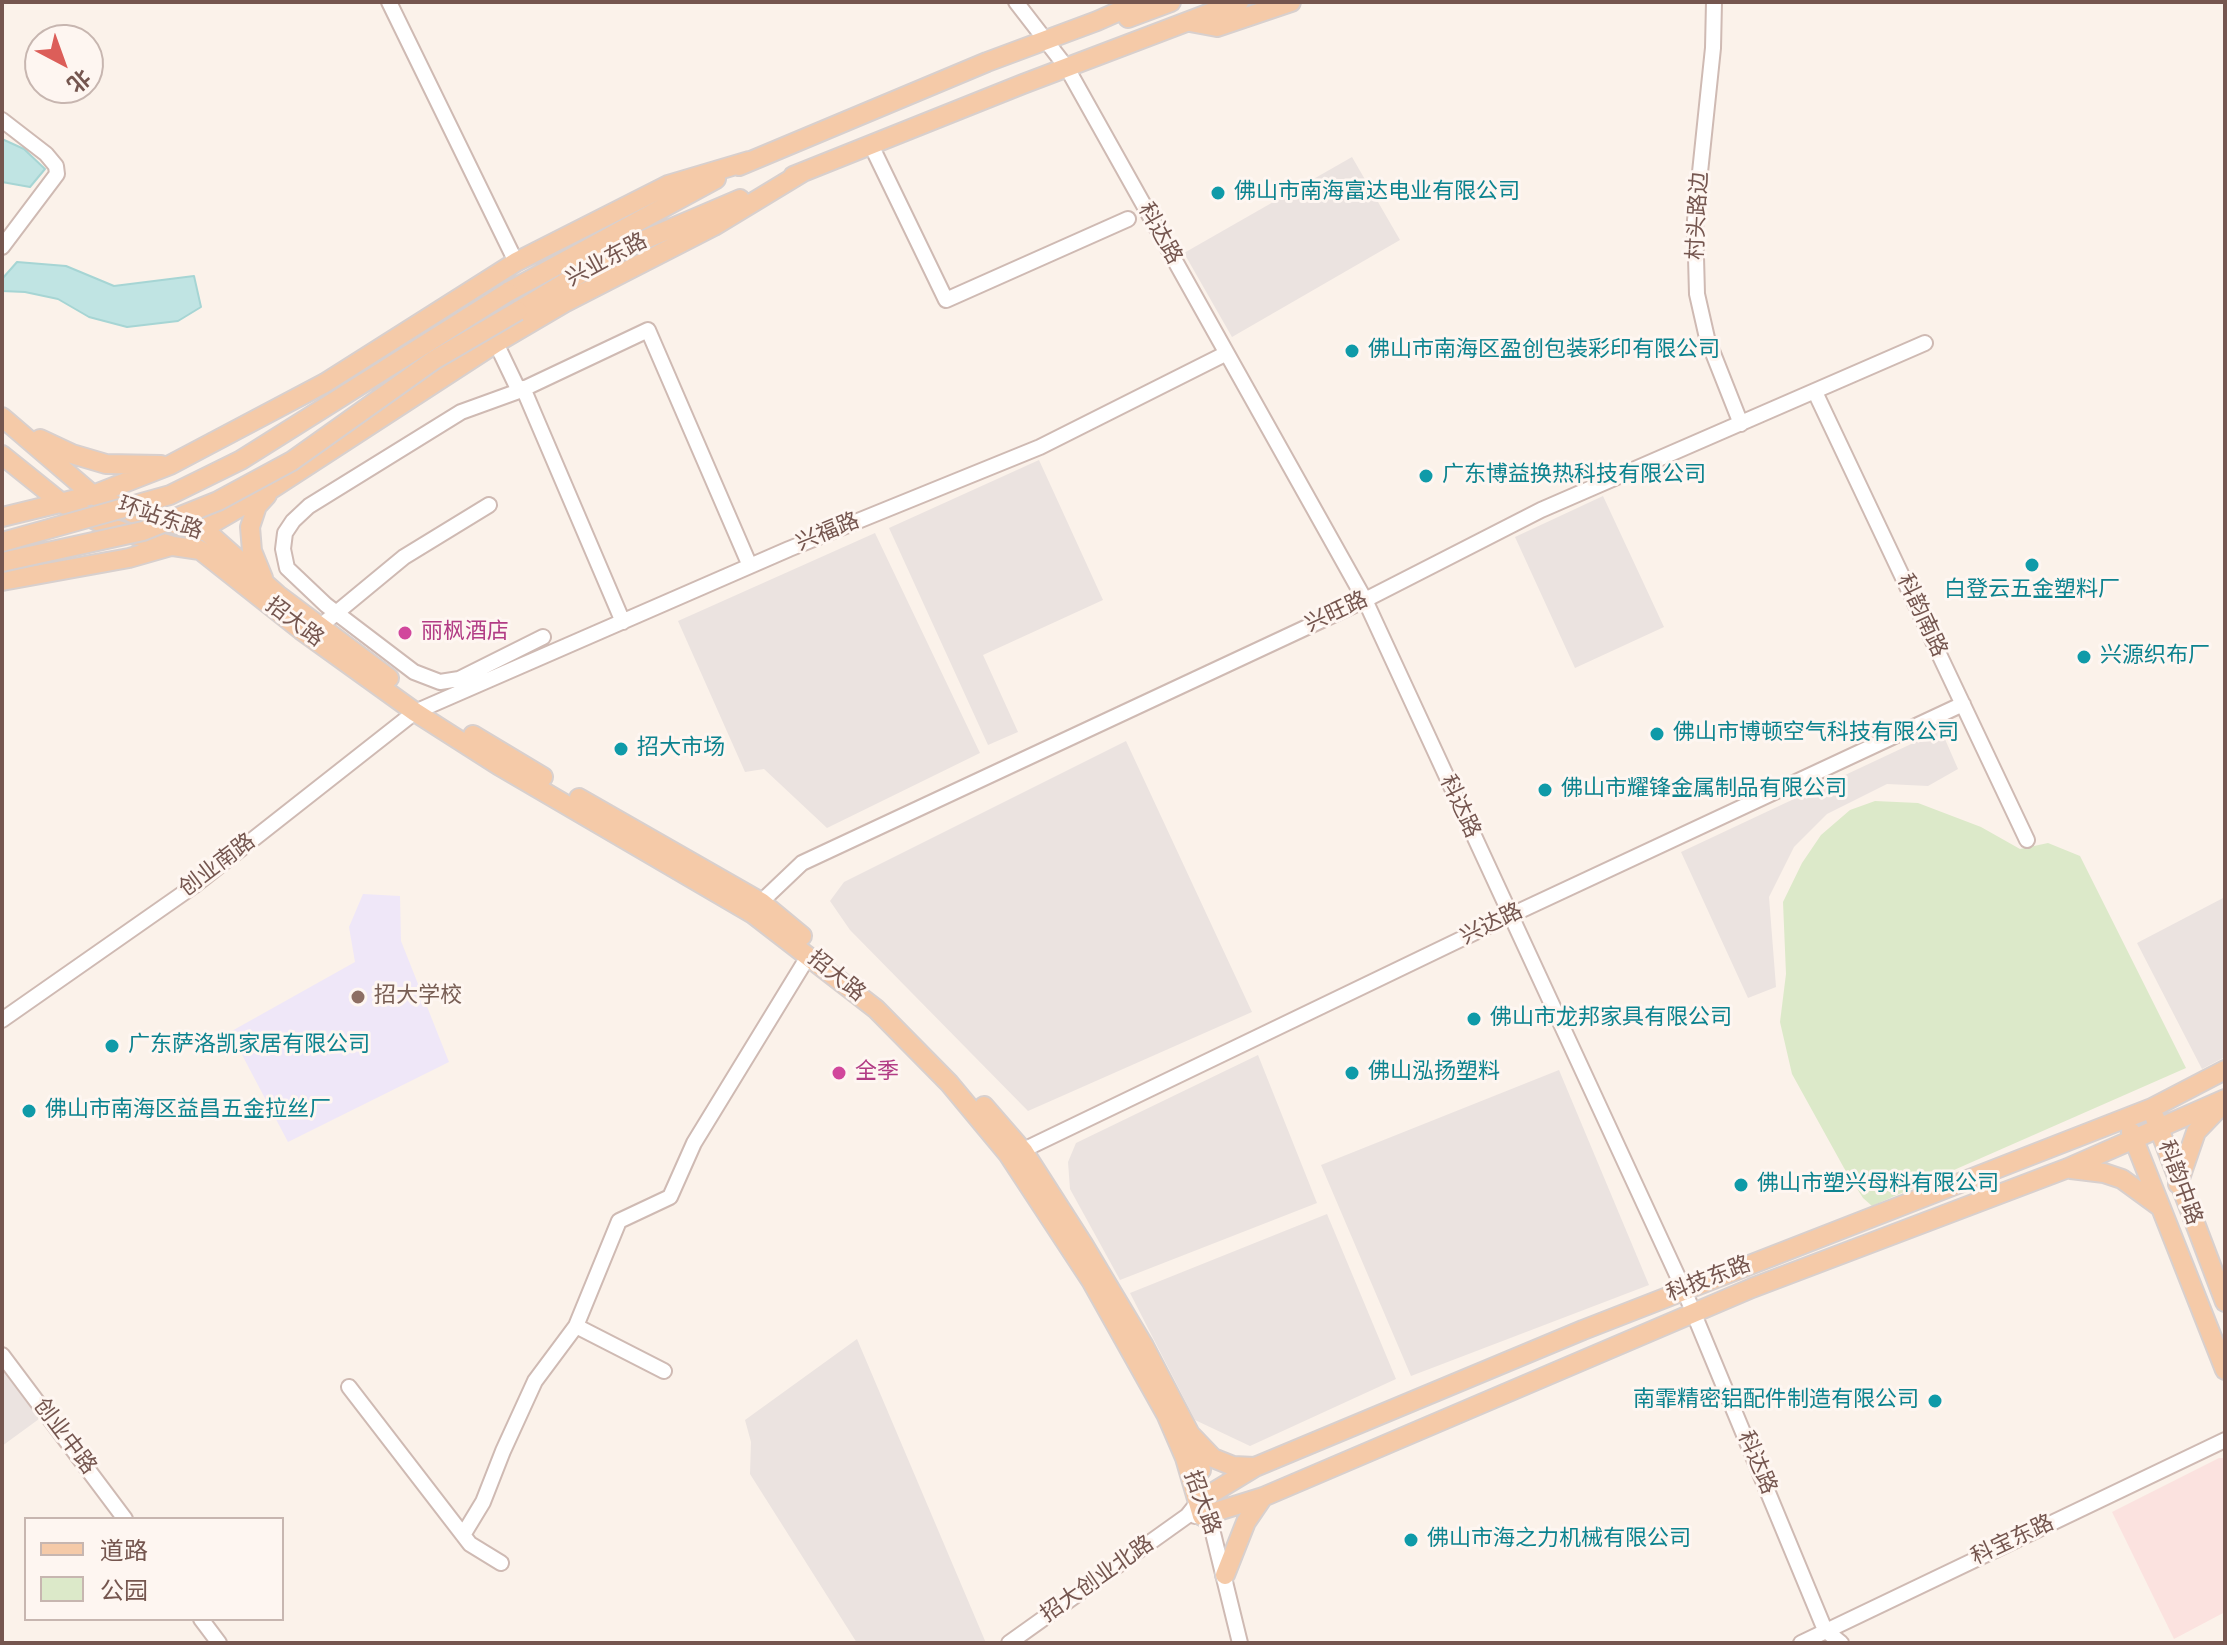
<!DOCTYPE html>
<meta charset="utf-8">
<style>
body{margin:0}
#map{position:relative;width:2227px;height:1645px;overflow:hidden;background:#fbf2ea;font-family:"Nunito Sans","Noto Sans SC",sans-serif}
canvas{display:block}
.frame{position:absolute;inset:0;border:4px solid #75564f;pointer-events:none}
.legend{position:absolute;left:24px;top:1517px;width:260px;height:104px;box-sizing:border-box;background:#fef6f1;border:2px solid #c7b6b0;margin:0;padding:10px 14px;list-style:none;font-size:24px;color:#75564f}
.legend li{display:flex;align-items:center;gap:16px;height:40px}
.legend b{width:40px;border:2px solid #c7b6b0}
.north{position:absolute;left:24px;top:24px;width:80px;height:80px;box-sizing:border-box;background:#fef6f1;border:2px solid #c7b6b0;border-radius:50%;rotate:139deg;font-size:22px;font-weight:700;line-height:32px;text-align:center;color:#75564f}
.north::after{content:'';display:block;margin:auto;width:28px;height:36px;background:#dc5e59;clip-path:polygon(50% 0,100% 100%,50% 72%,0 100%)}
</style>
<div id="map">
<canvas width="2227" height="1645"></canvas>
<div class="frame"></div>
<ul class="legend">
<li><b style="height:10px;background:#f5caa8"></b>道路</li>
<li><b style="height:22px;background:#dce9c9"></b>公园</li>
</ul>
<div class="north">北</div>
</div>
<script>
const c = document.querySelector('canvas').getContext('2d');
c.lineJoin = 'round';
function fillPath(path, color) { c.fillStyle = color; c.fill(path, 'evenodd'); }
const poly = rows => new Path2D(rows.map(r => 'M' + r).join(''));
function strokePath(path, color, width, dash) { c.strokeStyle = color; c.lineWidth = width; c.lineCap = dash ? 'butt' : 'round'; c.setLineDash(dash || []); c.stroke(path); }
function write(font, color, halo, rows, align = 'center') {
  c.font = font + ' "Nunito Sans","Noto Sans SC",sans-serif'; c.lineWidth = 6; c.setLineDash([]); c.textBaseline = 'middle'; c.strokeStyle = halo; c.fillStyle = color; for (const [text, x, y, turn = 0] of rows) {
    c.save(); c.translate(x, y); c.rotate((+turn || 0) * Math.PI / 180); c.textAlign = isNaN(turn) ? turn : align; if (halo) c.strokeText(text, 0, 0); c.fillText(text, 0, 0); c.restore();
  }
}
const commercial = poly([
 [2219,1458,2225,1458,2225,1612,2174,1639,2112,1512]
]);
const industrial = poly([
 [1352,157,1400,240,1232,337,1184,253],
 [1039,460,1103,600,983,655,1018,732,988,745,889,528],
 [1603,496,1664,627,1575,668,1515,537],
 [875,533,980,753,827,828,764,769,745,772,678,621],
 [1941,730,1958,769,1928,786,1887,784,1827,814,1794,847,1769,897,1776,987,1748,998,1681,852],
 [1126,741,1252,1012,1028,1111,850,930,830,901,844,882],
 [2225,897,2225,1057,2202,1069,2137,943],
 [1258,1055,1317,1203,1120,1280,1070,1189,1068,1162,1076,1143],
 [1559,1070,1649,1285,1411,1376,1321,1165],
 [1327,1214,1396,1379,1250,1446,1195,1420,1130,1293],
 [857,1339,986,1643,857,1643,750,1474,751,1442,745,1420],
 [2,1369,39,1419,2,1446]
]);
const education = poly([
 [363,894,400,896,401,941,449,1062,288,1142,230,1032,355,962,349,927]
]);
const green = poly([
 [1875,801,1918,803,1981,827,2020,849,2048,843,2080,856,2186,1068,1872,1206,1863,1198,1844,1168,1792,1074,1780,1022,1786,974,1783,902,1802,863,1821,835,1850,810]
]);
const water = poly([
 [2,139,24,149,45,169,30,187,2,182,2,139],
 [17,262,66,266,114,286,194,276,201,307,178,321,127,327,89,317,58,299,25,292,2,291,2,279,17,262]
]);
const minor = poly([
 [389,2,516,262],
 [1016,2,1067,68,1365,600,1684,1290,1825,1630,1841,1643],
 [1714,2,1713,48,1695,220,1697,294,1707,338,1741,424],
 [2,120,46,154,56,166,57,174,2,247],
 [871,145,946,300,1128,219],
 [496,343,519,391,648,330,750,566],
 [523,388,623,622],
 [519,391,461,412,309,506,293,521,285,533,283,549,287,568,326,605,414,672,440,682,459,679,543,637],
 [1815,392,2027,840],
 [312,633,404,557,489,505],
 [756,909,761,902,802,863,1365,600,1541,510,1925,343],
 [2,1020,195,885,415,712,789,549,1040,447,1225,354],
 [1017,1153,1509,916,1963,704],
 [576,1326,664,1371],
 [2,1355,125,1519],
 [349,1387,470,1544,501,1563],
 [1195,1516,1202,1516,1212,1529,1240,1643],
 [463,1535,483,1502,503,1451,535,1381,576,1326,619,1221,670,1197,694,1143,809,955],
 [201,1619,219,1643],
 [1009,1643,1187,1516,1199,1501],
 [1801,1643,2225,1440]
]);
const major = poly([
 [1128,18,1171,2],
 [1190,22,1217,27,1291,2],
 [739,166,987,62,1097,21,1140,2],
 [793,176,1023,84,1239,2],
 [508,292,716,179],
 [518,311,618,251,740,199],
 [2,417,93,495,137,515,206,531,278,595,389,678],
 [40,439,72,454,106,464,161,465],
 [2,455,63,504,114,529,173,546,200,550,301,630,415,712,498,765,753,914,876,1009,949,1083,1008,1154,1092,1282,1166,1414,1185,1458,1202,1516,1263,1497,1752,1288,2068,1168,2225,1099],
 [2,517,93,495,170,465,325,383,516,262,668,185,749,161],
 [194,534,273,488,496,343,564,303,714,226,803,172],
 [263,578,252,551,250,527,257,506,267,495],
 [2,581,129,558,171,546],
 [473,735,543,777],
 [579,798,761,902,802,936],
 [984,1106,1024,1152,1083,1244,1144,1346,1190,1434,1201,1470],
 [2155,1118,2225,1302],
 [2131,1132,2225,1370],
 [2071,1169,2104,1173,2122,1179,2159,1206],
 [2178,1184,2196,1132,2220,1107],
 [1192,1436,1213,1458,1233,1466,1255,1467],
 [1199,1501,1255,1467,1583,1330,2152,1108,2225,1070],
 [1225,1575,1246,1522,1263,1497]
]);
const majorBridge = poly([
 [2,542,170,495,241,460,508,292],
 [2,562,143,531,218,501,292,461,434,360,518,311]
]);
const markers = [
 [1218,193,8,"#0f9aa8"],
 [1352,351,8,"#0f9aa8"],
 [1426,476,8,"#0f9aa8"],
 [2032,565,8,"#0f9aa8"],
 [405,633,8,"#d1479c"],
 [2084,657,8,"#0f9aa8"],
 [1657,734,8,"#0f9aa8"],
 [621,749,8,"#0f9aa8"],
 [1545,790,8,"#0f9aa8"],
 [358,997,8,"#8d6e63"],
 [1474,1019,8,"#0f9aa8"],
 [112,1046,8,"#0f9aa8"],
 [839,1073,8,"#d1479c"],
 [1352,1073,8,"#0f9aa8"],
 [29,1111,8,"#0f9aa8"],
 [1741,1185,8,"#0f9aa8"],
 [1935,1401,8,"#0f9aa8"],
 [1411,1540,8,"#0f9aa8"]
];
const cultureNames = [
 ["佛山市南海富达电业有限公司",1234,193],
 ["佛山市南海区盈创包装彩印有限公司",1368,351],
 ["广东博益换热科技有限公司",1442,476],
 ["白登云五金塑料厂",2032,591,"center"],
 ["兴源织布厂",2100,657],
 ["佛山市博顿空气科技有限公司",1673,734],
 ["招大市场",637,749],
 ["佛山市耀锋金属制品有限公司",1561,790],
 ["佛山市龙邦家具有限公司",1490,1019],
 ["广东萨洛凯家居有限公司",128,1046],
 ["佛山泓扬塑料",1368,1073],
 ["佛山市南海区益昌五金拉丝厂",45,1111],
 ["佛山市塑兴母料有限公司",1757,1185],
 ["南霏精密铝配件制造有限公司",1919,1401,"right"],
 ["佛山市海之力机械有限公司",1427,1540]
];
const streetNames = [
 ["村头路边",1699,216,-87],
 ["科达路",1159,234,61],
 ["兴业东路",607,261,-28],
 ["环站东路",160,519,19],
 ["兴福路",828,533,-22],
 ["兴旺路",1337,613,-25],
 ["科韵南路",1921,616,65],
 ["招大路",294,623,37],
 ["科达路",1459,807,65],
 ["创业南路",218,866,-37],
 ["兴达路",1492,925,-26],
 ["招大路",836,977,39],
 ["科韵中路",2179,1183,70],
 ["科技东路",1709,1280,-21],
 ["创业中路",64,1437,53],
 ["科达路",1756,1463,67],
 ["招大路",1201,1503,70],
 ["科宝东路",2013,1541,-25],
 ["招大创业北路",1098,1580,-35]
];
const hotelNames = [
 ["丽枫酒店",421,633],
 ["全季",855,1073]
];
const educationNames = [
 ["招大学校",374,997]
];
fillPath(commercial, '#fbe2df');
fillPath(industrial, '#ebe3e0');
fillPath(education, '#efe7f8');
fillPath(green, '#dce9c9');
fillPath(water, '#c0e4e3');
strokePath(water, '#a6d5d4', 2);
strokePath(minor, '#cfbab3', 18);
strokePath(major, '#d8d0ce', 22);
strokePath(minor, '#fff', 14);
strokePath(major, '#f5caa8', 18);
strokePath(majorBridge, '#d8d0ce', 22, []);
strokePath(majorBridge, '#f5caa8', 18);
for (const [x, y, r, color] of markers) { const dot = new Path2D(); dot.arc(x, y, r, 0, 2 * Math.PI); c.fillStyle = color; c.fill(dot); strokePath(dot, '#fef6f1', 3); }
write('22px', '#0d838f', '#fef6f1', cultureNames, 'left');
write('22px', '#75564f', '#fef6f1', streetNames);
write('22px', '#b23c85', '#fef6f1', hotelNames, 'left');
write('22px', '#785e54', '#fef6f1', educationNames, 'left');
</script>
